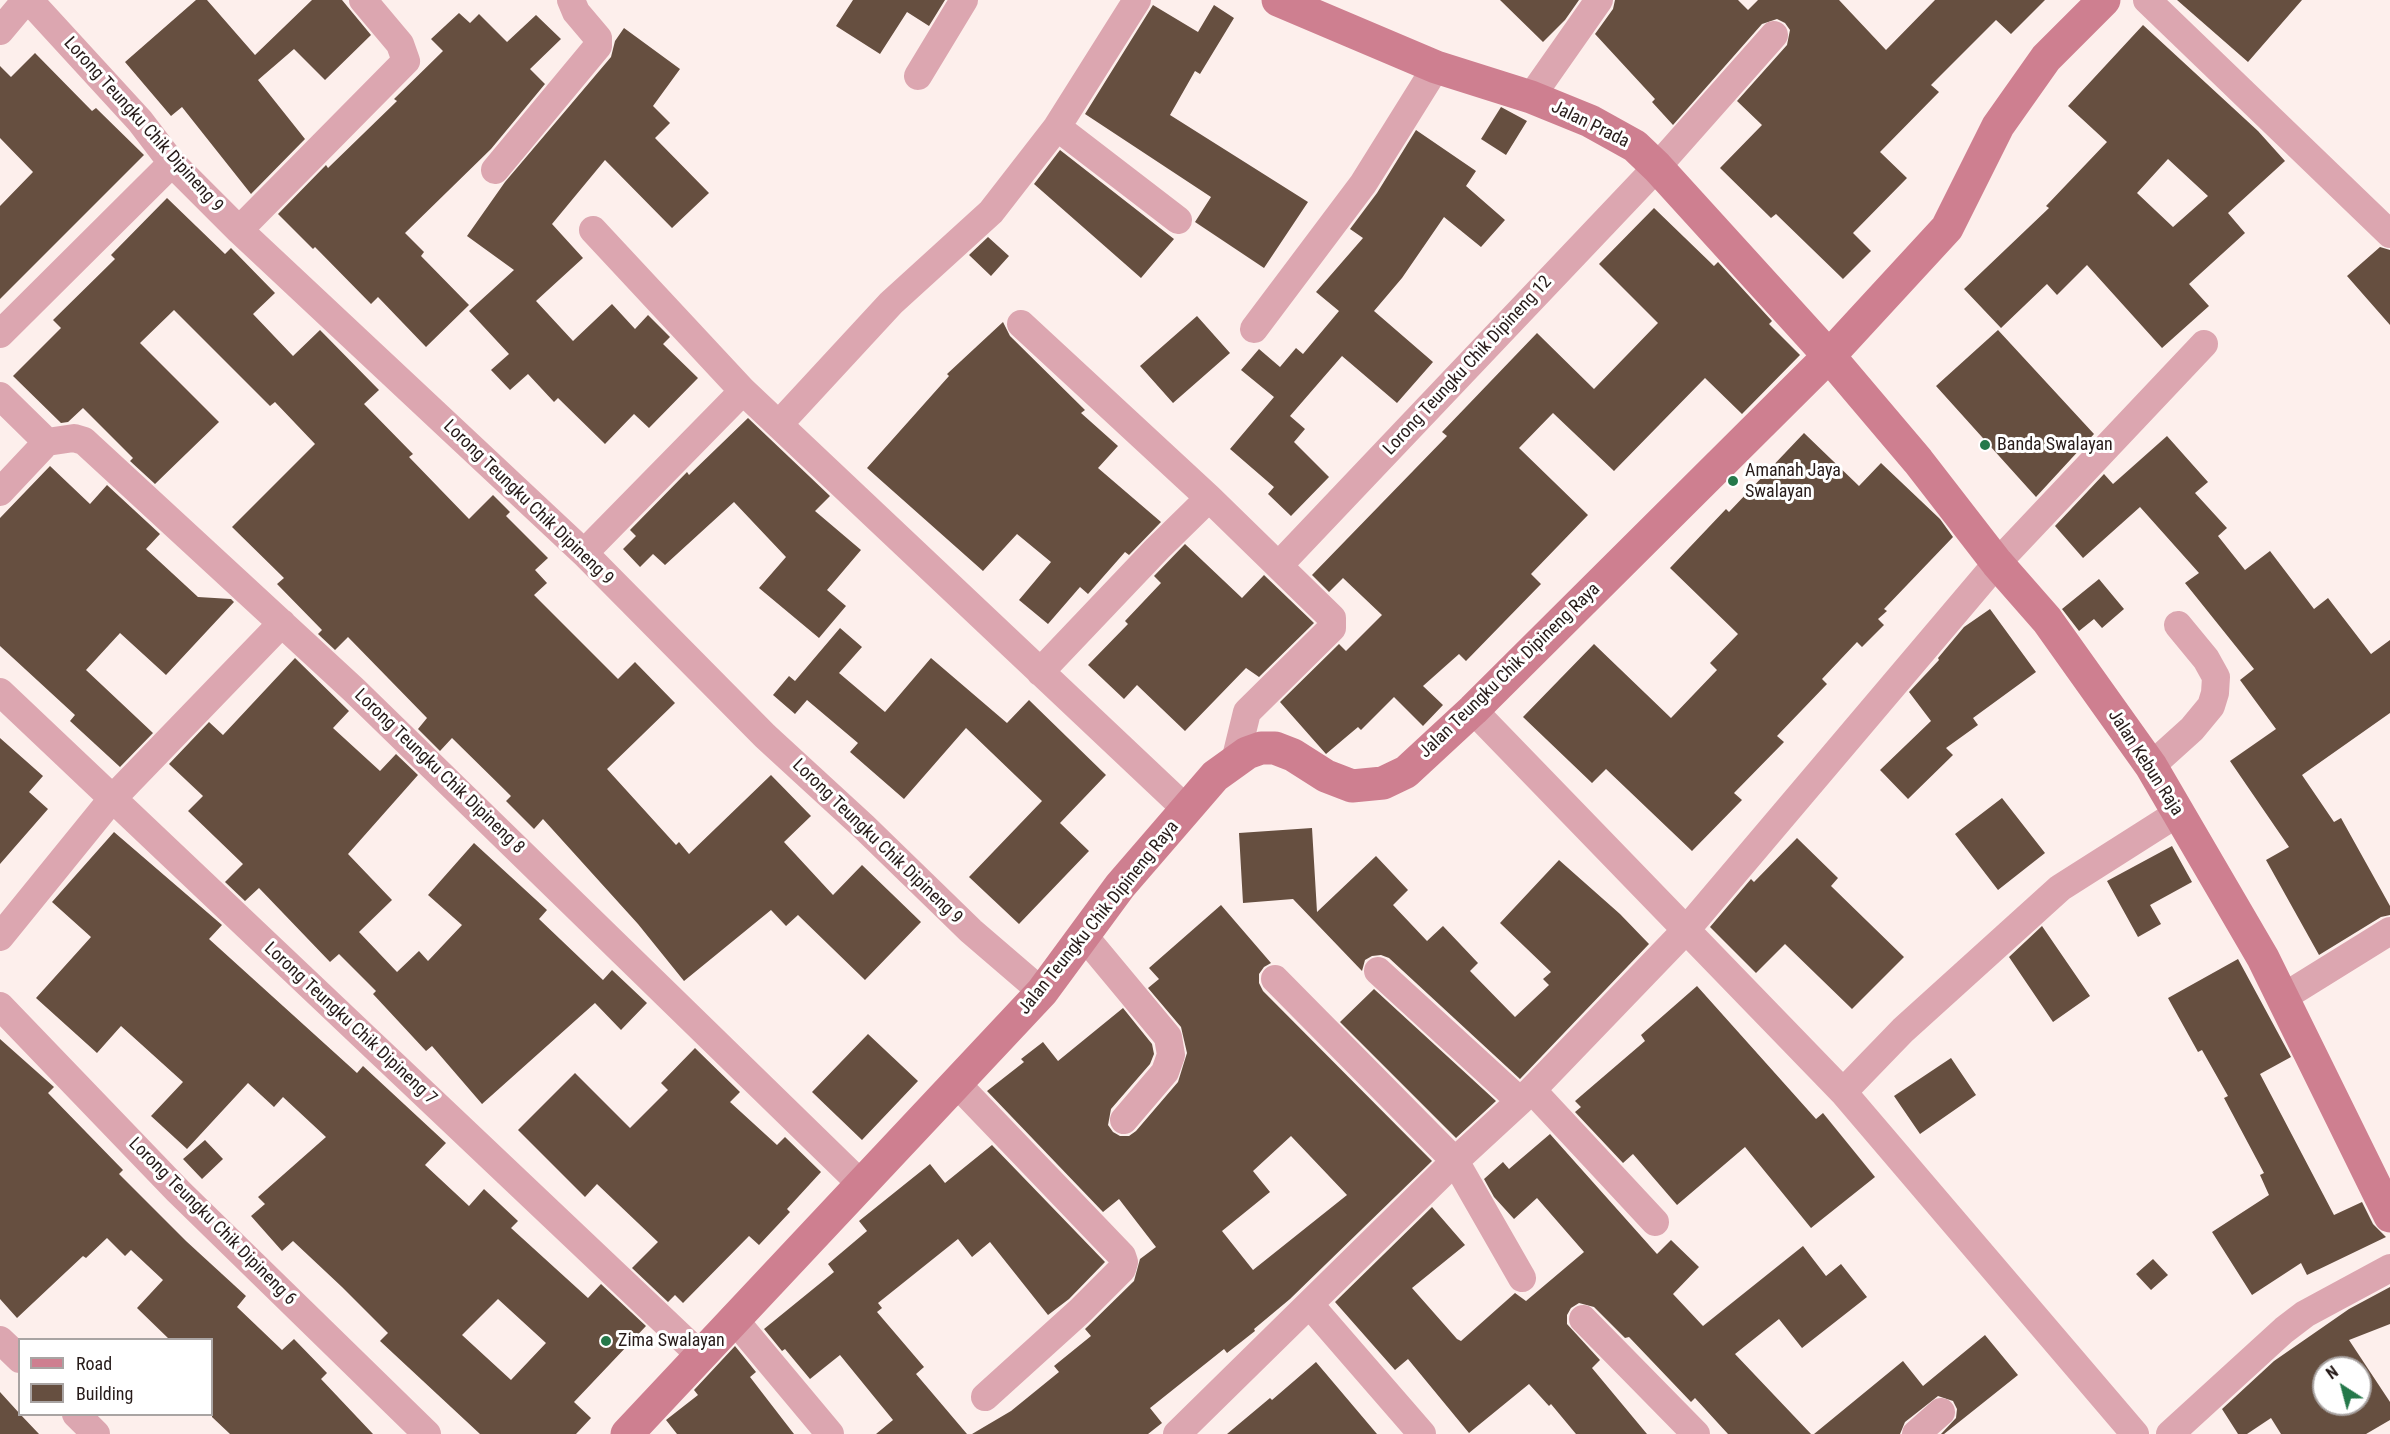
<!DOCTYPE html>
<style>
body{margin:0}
#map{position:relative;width:2390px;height:1434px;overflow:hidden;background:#fdefec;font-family:"Roboto Condensed",sans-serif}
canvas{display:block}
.legend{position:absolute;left:18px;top:1338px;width:195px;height:78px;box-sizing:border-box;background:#fff;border:2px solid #a9a4a3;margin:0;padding:8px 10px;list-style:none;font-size:18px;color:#271b19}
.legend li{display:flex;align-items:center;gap:12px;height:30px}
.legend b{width:30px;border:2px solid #a9a4a3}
.north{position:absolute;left:2312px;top:1356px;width:60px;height:60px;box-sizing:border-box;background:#fff;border:2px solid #a9a4a3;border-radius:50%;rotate:324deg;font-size:16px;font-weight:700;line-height:24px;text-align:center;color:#271b19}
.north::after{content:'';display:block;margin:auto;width:21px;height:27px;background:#25784a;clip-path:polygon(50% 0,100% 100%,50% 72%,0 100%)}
</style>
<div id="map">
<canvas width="2390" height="1434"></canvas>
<ul class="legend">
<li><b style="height:8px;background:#ce7f90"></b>Road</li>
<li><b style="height:16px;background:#664f40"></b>Building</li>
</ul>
<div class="north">N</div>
</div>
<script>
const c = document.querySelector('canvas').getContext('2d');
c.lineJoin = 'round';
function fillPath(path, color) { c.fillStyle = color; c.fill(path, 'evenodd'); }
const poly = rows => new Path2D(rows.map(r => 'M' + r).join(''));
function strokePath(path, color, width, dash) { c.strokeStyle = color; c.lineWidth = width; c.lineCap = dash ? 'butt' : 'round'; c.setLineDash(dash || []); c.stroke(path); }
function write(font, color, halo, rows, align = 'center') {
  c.font = font + ' "Roboto Condensed",sans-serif'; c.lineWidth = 6; c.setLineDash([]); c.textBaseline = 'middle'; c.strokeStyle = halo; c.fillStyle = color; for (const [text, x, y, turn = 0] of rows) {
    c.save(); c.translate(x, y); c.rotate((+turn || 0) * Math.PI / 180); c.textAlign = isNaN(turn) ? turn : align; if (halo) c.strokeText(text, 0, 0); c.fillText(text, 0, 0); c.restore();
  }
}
const building = poly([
 [196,0,207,0,255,55,312,0,342,0,371,35,325,80,294,49,258,80,305,139,251,194,182,107,171,116,125,62],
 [853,0,945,0,929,26,907,12,880,54,836,26],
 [1500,0,1579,0,1565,20,1543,42],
 [1615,0,1738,0,1748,10,1758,0,1839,0,1886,50,1935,0,2045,0,2011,34,1996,20,1931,85,1939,92,1880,152,1907,178,1853,233,1871,251,1843,279,1776,214,1771,218,1720,168,1762,125,1737,101,1787,45,1790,30,1785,23,1777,19,1762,24,1673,125,1652,102,1655,99,1595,34,1613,9],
 [2177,0,2302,0,2248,62],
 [1153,5,1198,32,1214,5,1234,18,1200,74,1195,71,1170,115,1308,202,1264,268,1195,222,1211,197,1085,114],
 [459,13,470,23,479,14,507,42,536,15,561,39,530,69,545,84,491,149,405,233,424,252,421,256,469,305,426,347,378,297,371,304,315,247,313,249,278,214,326,165,328,168,397,101,394,99,443,51,431,39],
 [2143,25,2258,131,2285,161,2228,213,2245,233,2189,284,2209,306,2162,348,2087,265,2057,295,2047,284,2001,328,1964,289,2049,208,2046,206,2107,142,2068,106],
 [2168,159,2208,196,2173,227,2137,193],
 [624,28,680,69,653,106,670,123,655,138,709,193,672,228,605,160,552,224,583,258,536,301,573,341,612,304,635,329,648,315,670,337,663,344,698,378,649,428,634,414,605,444,558,398,554,402,528,374,510,390,491,370,509,354,469,311,514,270,467,236,505,182,611,57,615,41],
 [35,53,92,111,96,108,144,155,0,299,0,206,33,172,0,138,0,66,11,77],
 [1501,107,1527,121,1506,155,1481,139],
 [1416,130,1476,171,1466,186,1505,220,1481,247,1444,217,1402,278,1374,311,1433,362,1397,403,1342,356,1290,416,1305,429,1294,442,1329,477,1291,516,1268,494,1274,487,1230,449,1274,397,1241,370,1259,349,1280,367,1296,348,1303,354,1339,311,1316,292,1363,238,1350,229,1377,193],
 [1060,150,1174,239,1141,278,1034,184],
 [167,198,225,254,231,248,275,293,253,314,293,356,320,330,379,390,364,404,413,454,409,457,469,519,493,495,510,512,506,516,548,558,535,570,547,583,534,595,618,679,635,662,675,703,607,769,676,845,679,842,689,854,771,775,811,816,784,842,833,895,862,865,921,922,865,980,798,915,786,926,771,910,684,981,638,924,543,819,534,829,506,801,511,796,452,738,440,751,418,729,427,718,348,637,335,650,318,634,322,630,277,584,284,578,232,527,315,444,275,402,270,406,174,310,140,343,219,422,155,484,130,461,133,458,83,408,68,422,61,423,13,376,61,328,53,320,115,259,111,255],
 [1654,208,1714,266,1718,262,1772,321,1769,324,1800,355,1742,414,1705,378,1614,471,1553,413,1519,448,1588,515,1531,574,1541,584,1466,661,1459,654,1423,686,1443,705,1423,726,1394,697,1361,730,1358,727,1326,754,1280,702,1339,644,1346,651,1382,615,1343,578,1329,592,1312,575,1447,436,1442,432,1537,333,1594,389,1658,323,1599,264],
 [988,237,1009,256,991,276,969,255],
 [2380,247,2390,250,2390,325,2347,276],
 [1197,316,1230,353,1173,403,1140,366],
 [1003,322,1010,336,1085,410,1081,413,1118,446,1098,468,1161,522,1129,555,1125,552,1088,594,1080,587,1048,624,1019,600,1051,562,1017,534,983,571,867,468,949,376,947,374],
 [1998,330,2094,434,2036,497,1936,386],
 [748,418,830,496,815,511,861,550,827,590,846,606,819,638,759,588,786,557,734,502,665,565,653,554,640,567,623,549,636,536,630,530,687,472,689,475],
 [1804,433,1859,486,1881,463,1940,519,1953,537,1884,609,1887,611,1878,619,1884,625,1862,647,1857,642,1822,679,1827,684,1777,736,1784,742,1734,793,1742,800,1692,851,1606,769,1592,783,1523,717,1594,644,1671,718,1717,670,1710,663,1738,634,1670,568,1726,509,1729,512],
 [2167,436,2208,482,2195,493,2227,528,2218,536,2245,570,2270,551,2314,609,2328,598,2371,654,2390,640,2390,713,2302,775,2334,822,2341,818,2390,906,2390,915,2381,917,2319,955,2266,860,2289,847,2230,761,2276,729,2240,680,2254,669,2185,583,2199,573,2140,507,2083,558,2055,526,2104,474,2113,484],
 [50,466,90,504,107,485,160,534,146,549,198,597,231,599,234,602,166,675,120,633,86,670,153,733,120,767,70,721,75,715,0,646,0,518],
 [1185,544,1242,598,1264,575,1314,623,1259,677,1246,668,1185,731,1137,685,1124,699,1088,665,1128,624,1125,621,1161,583,1154,576],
 [2099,579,2124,609,2102,628,2094,619,2079,631,2062,609],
 [1990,609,2036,672,1973,718,1978,725,1946,748,1953,755,1908,799,1880,770,1931,721,1909,692,1939,660,1938,658,1964,627],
 [840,628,862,647,839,673,885,712,931,658,1007,723,1029,700,1106,775,1060,823,1089,851,1019,924,969,877,1042,801,966,728,904,799,850,752,858,743,807,700,795,714,773,695,789,676,795,681],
 [295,658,349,711,333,728,380,771,396,754,418,775,348,854,392,900,359,932,397,972,419,951,428,961,462,925,428,895,474,843,547,910,539,919,603,980,612,970,647,1003,621,1030,595,1003,482,1104,432,1046,426,1051,373,994,376,991,339,954,330,962,259,888,245,901,225,882,243,864,188,811,203,796,169,764,209,722,223,735],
 [0,738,43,776,29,792,48,809,0,864],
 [2002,798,2045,853,1998,890,1955,834],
 [1312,828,1317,912,1376,856,1408,890,1393,905,1427,941,1443,926,1478,963,1470,971,1515,1017,1549,985,1543,979,1551,972,1500,923,1559,860,1620,914,1649,944,1520,1079,1389,958,1381,955,1372,956,1365,960,1362,971,1293,899,1243,903,1239,833],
 [114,832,222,925,209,939,357,1073,363,1066,446,1143,425,1165,469,1206,484,1189,518,1221,511,1228,588,1298,601,1284,646,1326,574,1402,591,1418,576,1434,480,1434,380,1341,388,1333,342,1287,293,1241,282,1251,251,1216,265,1204,258,1197,326,1137,283,1097,274,1107,248,1083,187,1149,151,1116,183,1082,121,1026,97,1053,36,998,91,937,52,902],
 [498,1299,546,1343,511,1380,462,1335],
 [1797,838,1838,878,1831,886,1904,957,1852,1009,1785,944,1756,973,1710,927,1751,879,1754,882],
 [2172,846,2192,882,2150,905,2161,924,2138,937,2107,881],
 [1221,905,1271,963,1264,967,1259,974,1259,983,1263,991,1432,1161,1290,1299,1254,1329,1255,1331,1227,1353,1224,1349,1150,1408,1162,1423,1148,1434,972,1434,1011,1411,1059,1372,1054,1366,1091,1336,1085,1329,1134,1281,1140,1259,1156,1247,1119,1199,1103,1212,987,1091,1024,1062,1021,1059,1043,1042,1058,1061,1123,1008,1152,1044,1154,1054,1150,1064,1111,1109,1108,1125,1113,1132,1120,1136,1129,1136,1136,1131,1178,1082,1187,1053,1181,1027,1148,988,1159,979,1149,968],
 [1291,1136,1347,1195,1253,1270,1222,1231,1270,1192,1253,1171],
 [2042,926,2090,996,2053,1022,2009,957],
 [2238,959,2291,1057,2260,1074,2334,1215,2362,1202,2373,1224,2386,1237,2307,1275,2301,1263,2252,1295,2212,1232,2269,1195,2260,1175,2264,1173,2224,1098,2228,1096,2202,1050,2198,1052,2168,998],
 [1697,986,1816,1119,1823,1113,1875,1177,1811,1228,1745,1147,1677,1205,1633,1154,1623,1163,1575,1112,1581,1107,1575,1101,1645,1041,1641,1035],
 [1374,989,1496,1101,1456,1138,1340,1022],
 [868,1034,918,1081,862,1140,812,1092],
 [0,1039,54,1087,48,1093,123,1170,119,1174,186,1241,246,1296,237,1307,282,1350,294,1339,327,1373,321,1379,373,1434,230,1434,212,1417,212,1340,170,1340,137,1308,163,1280,131,1250,125,1256,107,1238,86,1258,83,1256,17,1318,0,1299],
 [695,1048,740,1092,730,1102,777,1145,785,1137,821,1172,787,1209,790,1212,759,1245,749,1236,683,1303,675,1295,668,1302,632,1268,658,1242,597,1184,585,1197,518,1130,575,1073,630,1128,668,1090,661,1083],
 [1951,1058,1976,1095,1920,1134,1894,1096],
 [1550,1134,1657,1254,1671,1240,1699,1267,1673,1294,1703,1326,1803,1246,1826,1276,1841,1264,1867,1297,1802,1348,1779,1319,1735,1354,1811,1434,1728,1434,1695,1398,1691,1402,1629,1337,1625,1338,1594,1307,1579,1303,1571,1308,1567,1315,1567,1324,1600,1360,1592,1368,1647,1434,1576,1434,1551,1404,1549,1406,1529,1384,1469,1433,1408,1359,1395,1370,1335,1302,1432,1207,1465,1245,1412,1288,1457,1339,1461,1341,1515,1293,1526,1301,1584,1252,1537,1198,1514,1219,1494,1197,1484,1179,1503,1162,1509,1169],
 [205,1140,223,1159,202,1179,183,1159],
 [992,1145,1105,1262,1069,1299,1048,1315,990,1242,972,1257,958,1239,878,1303,882,1308,877,1312,924,1367,916,1374,967,1434,876,1434,893,1420,840,1355,810,1379,785,1349,782,1351,764,1329,834,1272,828,1264,867,1231,859,1221,930,1164,945,1183],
 [2153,1259,2168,1275,2151,1290,2136,1274],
 [2390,1287,2390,1324,2349,1340,2390,1402,2390,1420,2366,1434,2281,1434,2271,1418,2247,1434,2238,1434,2222,1409,2274,1361,2349,1309],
 [2324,1368,2360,1368,2360,1404,2324,1404],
 [1985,1335,2018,1375,1944,1434,1941,1434,1956,1418,1957,1409,1953,1401,1938,1396,1905,1422,1900,1434,1814,1434,1903,1361,1923,1386],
 [735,1346,756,1372,750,1377,794,1434,677,1434,666,1420,698,1395,694,1390],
 [1316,1362,1377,1434,1227,1434,1270,1398,1272,1400],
 [0,1392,20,1414,39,1434,0,1434]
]);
const street = poly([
 [29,0,140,121,172,163,239,230,584,553,765,736,863,826,971,931,1042,992],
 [1137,0,1057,127,1178,220],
 [2147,0,2390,234],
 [0,31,26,0],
 [918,76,964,0],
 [1531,97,1599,0],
 [495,170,598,46,598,38,576,12,571,0],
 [239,230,406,61,400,44,363,0],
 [593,230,743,391,1187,810],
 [1021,324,1209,498],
 [1254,329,1363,184,1436,67],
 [0,334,172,163],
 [0,396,47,442,74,438,84,441,354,690,861,1184],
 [780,423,891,303,991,212,1057,127],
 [0,492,47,442],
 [584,553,743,391],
 [1280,564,1657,167,1774,35],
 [1040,672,1157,549,1209,498,1332,618,1332,628,1247,712,1235,761],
 [0,692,700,1355],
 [1473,710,1843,1092,2135,1434],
 [2151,766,2192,729,2211,706,2215,693,2216,677,2206,659,2178,625],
 [1084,936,1168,1037,1171,1055,1165,1072,1124,1120],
 [0,937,112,799,282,623],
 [1378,971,1520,1101],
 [1275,979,1455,1161,1522,1278],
 [2282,998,2390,931],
 [0,1006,178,1191,427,1434],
 [957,1084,1122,1256,1124,1262,1122,1269,1080,1311,985,1397],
 [1532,1090,1655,1222],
 [1843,1092,1903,1030,2060,888,2178,813],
 [1310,1305,1422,1434],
 [733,1318,830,1434],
 [1583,1319,1696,1434],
 [0,1340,20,1359],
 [76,1414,96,1434],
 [1177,1434,1455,1161,1532,1090,1686,930,1997,563,2204,344],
 [1916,1434,1941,1412],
 [2170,1434,2284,1330,2305,1314,2390,1268]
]);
const secondary = poly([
 [1278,0,1436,67,1531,97,1590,121,1635,146,1657,167,1829,356,1918,461,1997,563,2047,620,2151,766,2263,958,2390,1216],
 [627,1434,1042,992,1120,886,1215,776,1247,753,1261,748,1275,748,1293,755,1326,776,1352,786,1383,783,1406,772,1473,710,1829,356,1947,228,1998,126,2046,58,2104,0]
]);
const markers = [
 [1985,445,6,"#25784a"],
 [1733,481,6,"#25784a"],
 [606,1341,6,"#25784a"]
];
const streetNames = [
 ["Lorong Teungku Chik Dipineng 9",143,125,48],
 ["Jalan Prada",1590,125,26],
 ["Lorong Teungku Chik Dipineng 12",1468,366,-47],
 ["Lorong Teungku Chik Dipineng 9",528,503,44],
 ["Jalan Teungku Chik Dipineng Raya",1510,671,-44],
 ["Jalan Kebun Raja",2145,763,57],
 ["Lorong Teungku Chik Dipineng 8",439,772,44],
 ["Lorong Teungku Chik Dipineng 9",877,842,44],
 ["Jalan Teungku Chik Dipineng Raya",1099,918,-51],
 ["Lorong Teungku Chik Dipineng 7",350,1024,43],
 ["Lorong Teungku Chik Dipineng 6",212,1222,45]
];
const poiNames = [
 ["Banda Swalayan",1997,445],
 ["Amanah Jaya",1745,471],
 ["Swalayan",1745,492],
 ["Zima Swalayan",618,1341]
];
fillPath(building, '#664f40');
strokePath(street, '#dca6b0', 28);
strokePath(secondary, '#ce7f90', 33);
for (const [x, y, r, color] of markers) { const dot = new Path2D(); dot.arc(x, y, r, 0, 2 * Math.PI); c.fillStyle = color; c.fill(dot); strokePath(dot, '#fff', 2); }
write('18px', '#271b19', '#fff', streetNames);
write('18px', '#271b19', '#fff', poiNames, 'left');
</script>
